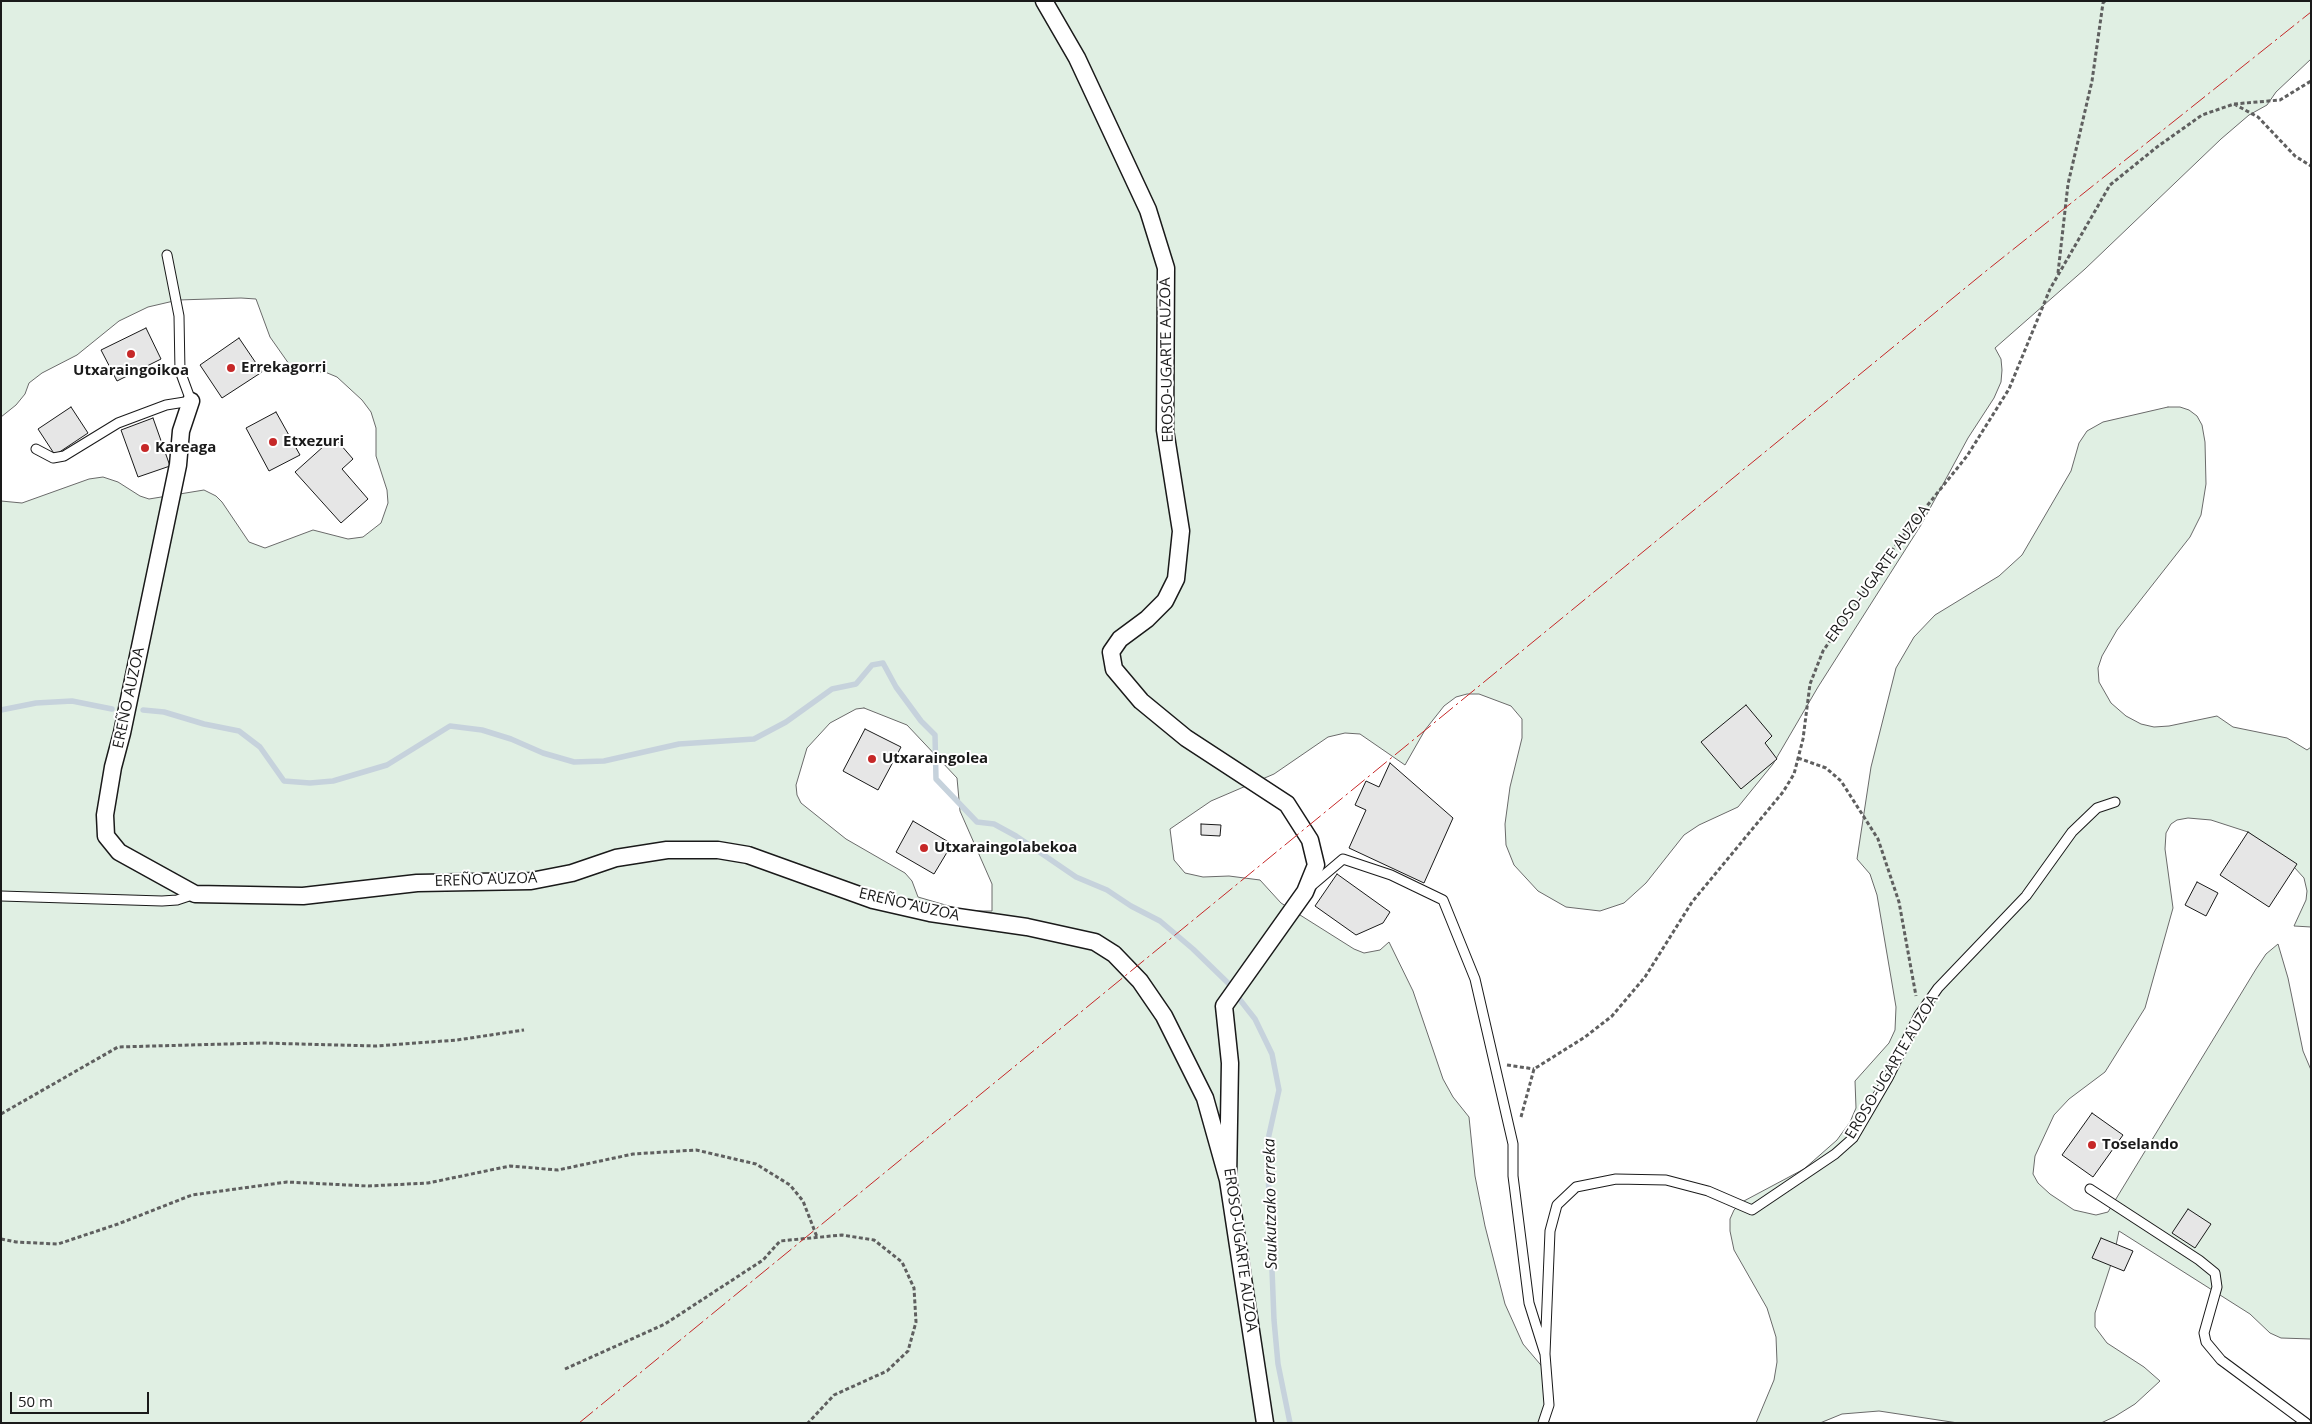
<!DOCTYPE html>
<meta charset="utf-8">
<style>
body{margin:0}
#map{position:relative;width:2312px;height:1424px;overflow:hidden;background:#fff;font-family:"Open Sans",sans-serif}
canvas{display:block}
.frame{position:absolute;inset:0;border:2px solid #1a1a1a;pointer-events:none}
.scale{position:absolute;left:10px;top:1392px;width:139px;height:22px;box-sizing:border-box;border:2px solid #1a1a1a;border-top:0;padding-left:6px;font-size:15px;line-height:18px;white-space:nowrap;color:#1a1a1a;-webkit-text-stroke:4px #fff;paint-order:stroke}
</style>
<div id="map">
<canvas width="2312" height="1424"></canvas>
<div class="frame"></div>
<div class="scale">50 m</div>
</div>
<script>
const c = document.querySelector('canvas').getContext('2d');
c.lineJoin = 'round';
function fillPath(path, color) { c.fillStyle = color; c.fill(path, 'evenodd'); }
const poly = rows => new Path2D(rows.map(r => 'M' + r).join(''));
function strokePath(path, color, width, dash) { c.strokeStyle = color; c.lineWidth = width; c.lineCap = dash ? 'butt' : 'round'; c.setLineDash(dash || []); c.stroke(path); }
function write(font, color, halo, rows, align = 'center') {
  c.font = font + ' "Open Sans",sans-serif'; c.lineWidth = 4; c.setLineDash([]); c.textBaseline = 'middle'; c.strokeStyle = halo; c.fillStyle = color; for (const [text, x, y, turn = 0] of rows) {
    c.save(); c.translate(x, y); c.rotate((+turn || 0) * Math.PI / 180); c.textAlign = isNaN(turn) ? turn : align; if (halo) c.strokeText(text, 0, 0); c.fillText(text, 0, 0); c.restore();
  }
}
const green = poly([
 [1,1,2311,1,2311,59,2276,92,2267,105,2249,115,2221,139,2085,269,1995,348,2001,359,2002,370,2001,382,1994,398,1968,438,1921,525,1818,687,1773,764,1738,807,1699,825,1684,835,1646,883,1624,903,1600,911,1566,907,1538,891,1514,865,1506,845,1505,824,1510,787,1522,738,1522,719,1511,706,1479,694,1467,694,1456,697,1444,706,1425,730,1405,765,1360,734,1345,733,1328,737,1274,774,1211,801,1170,829,1174,860,1185,873,1203,877,1229,876,1260,880,1281,903,1354,949,1364,953,1380,950,1389,942,1413,991,1443,1079,1453,1097,1469,1117,1475,1176,1485,1226,1505,1304,1523,1344,1551,1377,1552,1402,1548,1423,1,1423,1,501,22,503,89,479,103,477,118,482,140,496,149,499,204,490,216,496,222,502,249,542,265,548,313,530,348,539,363,537,381,523,388,503,387,490,376,456,376,428,371,412,362,400,337,377,325,372,303,372,289,364,270,337,256,299,241,298,178,300,148,307,119,321,77,355,42,373,29,383,25,394,16,405,1,417,1,1],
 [864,708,907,725,957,778,960,811,992,884,992,911,966,911,918,897,912,881,905,873,846,839,801,803,797,795,796,785,807,748,830,723,856,709,864,708],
 [2168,407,2180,407,2189,410,2197,416,2202,425,2205,442,2206,484,2201,515,2190,537,2117,630,2102,656,2098,668,2099,682,2111,703,2126,716,2141,724,2154,727,2169,726,2217,716,2233,727,2287,738,2307,750,2311,747,2311,927,2294,926,2306,900,2307,891,2304,878,2294,867,2248,832,2211,820,2188,818,2177,820,2171,824,2166,833,2165,849,2173,908,2145,1008,2105,1072,2069,1099,2054,1115,2035,1156,2033,1174,2038,1183,2050,1194,2074,1210,2096,1215,2108,1212,2256,969,2266,954,2278,944,2288,978,2303,1051,2311,1070,2311,1339,2281,1338,2270,1333,2250,1314,2119,1231,2114,1255,2095,1313,2095,1327,2107,1343,2144,1367,2160,1381,2135,1404,2114,1417,2101,1423,1958,1423,1879,1411,1842,1414,1820,1423,1756,1423,1774,1380,1777,1362,1776,1337,1767,1308,1734,1250,1730,1231,1730,1219,1734,1210,1742,1202,1804,1169,1837,1140,1850,1122,1856,1108,1855,1081,1889,1043,1895,1030,1896,1007,1877,895,1870,874,1857,859,1871,767,1896,668,1914,637,1935,615,1999,576,2022,555,2071,471,2079,443,2087,431,2103,422,2168,407]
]);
const stream = poly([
 [1,710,36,703,72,701,112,709],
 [143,710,164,712,204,724,239,731,260,747,284,781,310,783,333,781,387,765,450,726,482,730,511,739,543,753,574,762,604,761,679,744,754,739,786,722,832,689,856,684,872,665,883,663,896,687,921,721,935,735,936,779,977,822,994,824,1016,836,1076,877,1107,890,1131,906,1160,921,1193,949,1228,983],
 [1237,996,1255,1019,1272,1054,1279,1090,1267,1144,1274,1320,1278,1364,1290,1423]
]);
const building = poly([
 [146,328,161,359,117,381,101,350,146,328],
 [239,338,262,372,222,398,200,365,239,338],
 [71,407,88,433,55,455,38,429,71,407],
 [276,412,300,455,269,471,246,428,276,412],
 [153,418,170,466,138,477,121,430,153,418],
 [334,437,353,459,342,469,368,499,341,523,295,472,334,437],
 [1746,705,1772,736,1765,743,1777,759,1741,789,1701,742,1746,705],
 [865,729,901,747,878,790,843,771,865,729],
 [1390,763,1453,818,1424,883,1349,848,1366,810,1355,805,1366,781,1379,787,1390,763],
 [913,821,952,844,934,874,896,852,913,821],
 [1201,824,1221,825,1220,836,1201,835,1201,824],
 [2248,832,2297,864,2269,907,2220,875,2248,832],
 [1337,874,1390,912,1383,923,1356,935,1315,906,1337,874],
 [2197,882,2218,893,2206,916,2185,905,2197,882],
 [2092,1113,2123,1135,2093,1177,2062,1155,2092,1113],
 [2188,1209,2211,1224,2195,1248,2172,1233,2188,1209],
 [2101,1238,2133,1251,2124,1271,2092,1258,2101,1238]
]);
const path = poly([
 [2234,104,2280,100,2311,81],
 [2058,273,2068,184,2092,81,2103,3,2105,1],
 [1798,758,1826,768,1841,781,1878,839,1899,902,1916,996],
 [1507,1065,1534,1069],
 [1,1114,118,1047,262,1043,376,1046,457,1040,524,1030],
 [1521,1117,1534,1069,1585,1037,1612,1016,1645,977,1692,902,1783,792,1794,774,1803,739,1810,684,1823,651,1898,542,1967,456,2009,389,2050,289,2110,185,2157,147,2202,115,2234,104,2258,117,2295,156,2311,166],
 [1,1239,16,1242,58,1244,118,1224,192,1195,287,1182,368,1186,428,1183,510,1166,558,1170,633,1154,696,1150,756,1164,790,1185,803,1201,817,1237],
 [565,1369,665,1324,763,1260,780,1241,842,1235,874,1240,902,1262,914,1288,916,1322,908,1351,887,1371,834,1395,808,1423]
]);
const lane = poly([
 [36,449,53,458,64,456,118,423,166,405,191,401,180,371,179,316,167,255],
 [1310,887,1343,859,1391,875,1443,900,1475,979,1513,1144,1513,1176,1529,1303,1545,1354,1549,1405,1543,1423],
 [1,896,162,901,177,900,195,894],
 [2090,1189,2199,1260,2215,1273,2217,1287,2204,1333,2206,1342,2221,1360,2306,1423],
 [1545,1354,1550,1231,1557,1205,1576,1187,1616,1179,1666,1180,1708,1191,1752,1210,1835,1154,1853,1138,1888,1078,1919,1015,1938,988,2026,896,2072,832,2097,808,2115,802]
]);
const street = poly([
 [1044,1,1077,58,1148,210,1166,268,1165,430,1181,531,1176,579,1165,601,1147,619,1120,639,1111,652,1114,669,1141,701,1186,738,1287,804,1310,840,1316,865,1305,892,1224,1006,1230,1063,1228,1180,1265,1423],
 [191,401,181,431,178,465,122,733,113,767,105,815,106,836,119,852,195,894,303,896,417,883,531,881,572,873,616,858,667,850,718,850,748,855,873,900,930,913,1027,927,1095,942,1114,954,1140,981,1164,1016,1205,1098,1228,1180]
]);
const power = poly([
 [579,1423,1986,271,2311,12]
]);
const markers = [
 [131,354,5,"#c62828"],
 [231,368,5,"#c62828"],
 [273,442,5,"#c62828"],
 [145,448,5,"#c62828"],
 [872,759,5,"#c62828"],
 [924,848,5,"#c62828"],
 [2092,1145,5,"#c62828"]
];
const streetNames = [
 ["EROSO-UGARTE AUZOA",1167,360,-91],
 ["EROSO-UGARTE AUZOA",1878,574,-54],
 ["EREÑO AUZOA",129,698,-78],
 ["EREÑO AUZOA",486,880,-2],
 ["EREÑO AUZOA",909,905,13],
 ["EROSO-UGARTE AUZOA",1892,1067,-59],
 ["EROSO-UGARTE AUZOA",1240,1250,82]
];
const poiNames = [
 ["Errekagorri",241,368],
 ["Utxaraingoikoa",131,371,"center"],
 ["Etxezuri",283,442],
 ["Kareaga",155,448],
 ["Utxaraingolea",882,759],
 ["Utxaraingolabekoa",934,848],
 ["Toselando",2102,1145]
];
const waterNames = [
 ["Saukutzako erreka",1271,1204,-91]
];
fillPath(green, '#e0efe3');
strokePath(green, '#6a6a6a', 1);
strokePath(stream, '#c6d2dc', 5.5);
fillPath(building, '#e6e6e6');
strokePath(building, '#1a1a1a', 1);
strokePath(lane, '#1a1a1a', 11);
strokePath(street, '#1a1a1a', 19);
strokePath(path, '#5f5f5f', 3, [4, 2.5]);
strokePath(lane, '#fff', 9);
strokePath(street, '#fff', 16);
strokePath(power, '#c62828', 1, [18, 4, 2.5, 4]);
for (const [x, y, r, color] of markers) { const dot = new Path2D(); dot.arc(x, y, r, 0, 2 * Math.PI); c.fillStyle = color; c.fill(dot); strokePath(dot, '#fff', 2); }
write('15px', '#1a1a1a', '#fff', streetNames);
write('bold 15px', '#1a1a1a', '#fff', poiNames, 'left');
write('italic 16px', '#1a1a1a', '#fff', waterNames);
</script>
